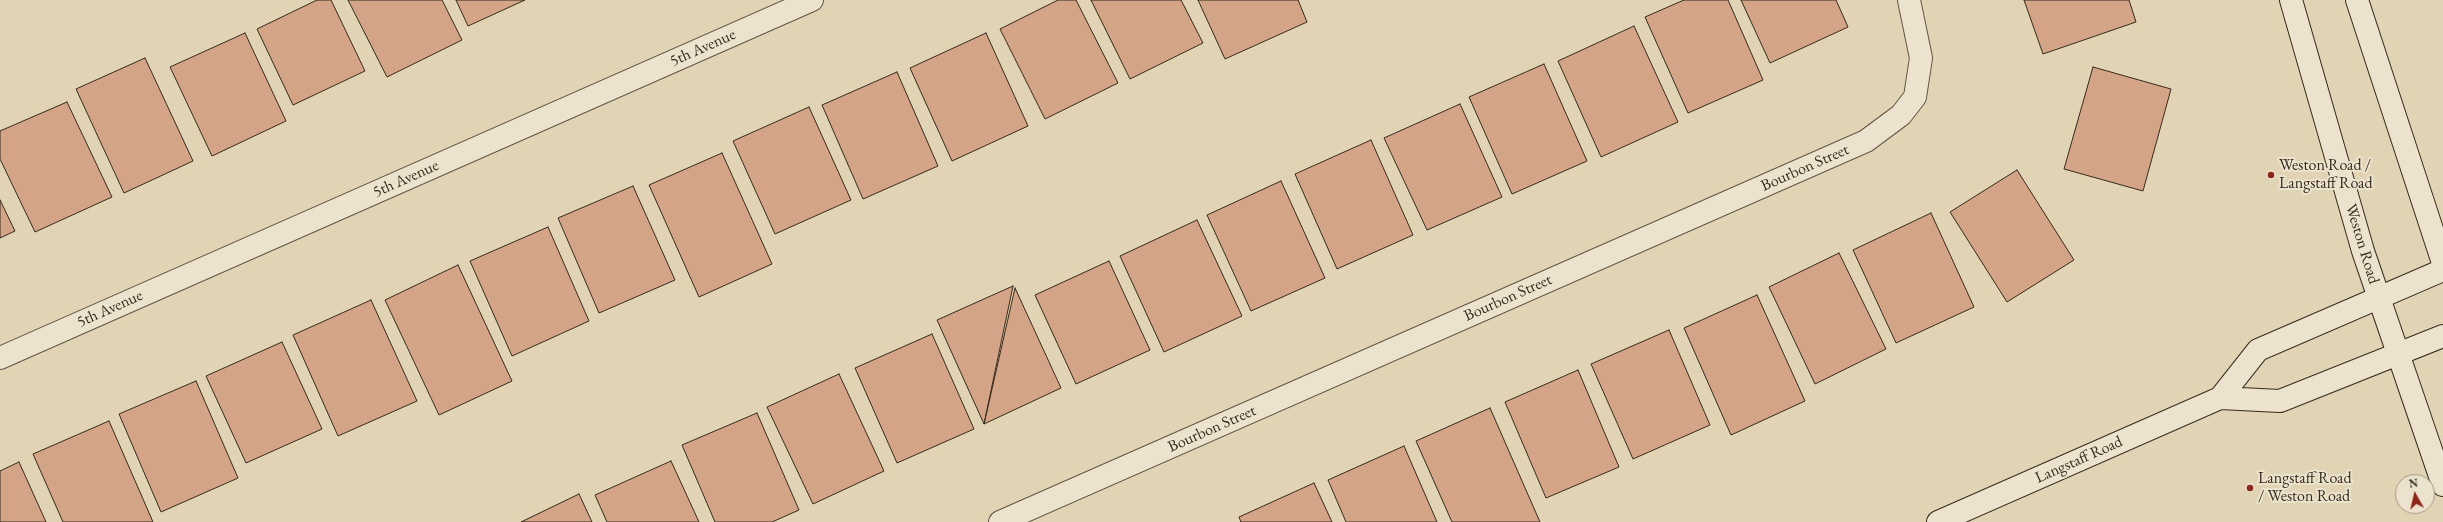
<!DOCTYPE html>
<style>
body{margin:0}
#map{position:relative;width:2443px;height:522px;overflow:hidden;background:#e1d4b4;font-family:"EB Garamond",serif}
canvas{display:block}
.north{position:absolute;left:2395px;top:474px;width:40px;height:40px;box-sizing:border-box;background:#ece3ce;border:1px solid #a49988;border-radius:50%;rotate:352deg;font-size:11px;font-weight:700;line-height:16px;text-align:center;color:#372a1e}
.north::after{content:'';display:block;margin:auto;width:14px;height:18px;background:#8f2418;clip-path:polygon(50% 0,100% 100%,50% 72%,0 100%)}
</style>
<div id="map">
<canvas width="2443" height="522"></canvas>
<div class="north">N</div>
</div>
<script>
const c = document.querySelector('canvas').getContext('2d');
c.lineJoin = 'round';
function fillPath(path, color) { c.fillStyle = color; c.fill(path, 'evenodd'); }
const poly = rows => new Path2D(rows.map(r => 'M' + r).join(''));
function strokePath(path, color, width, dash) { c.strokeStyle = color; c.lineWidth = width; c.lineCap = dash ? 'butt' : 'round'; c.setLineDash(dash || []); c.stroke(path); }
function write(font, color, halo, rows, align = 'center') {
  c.font = font + ' "EB Garamond",serif'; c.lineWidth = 4; c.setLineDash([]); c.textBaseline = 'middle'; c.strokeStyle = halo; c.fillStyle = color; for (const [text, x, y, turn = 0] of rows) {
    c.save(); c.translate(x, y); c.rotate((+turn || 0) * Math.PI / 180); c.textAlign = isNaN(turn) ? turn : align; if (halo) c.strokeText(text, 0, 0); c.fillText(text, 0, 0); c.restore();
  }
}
const building = poly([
 [317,0,331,0,365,71,293,105,257,29,317,0],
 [348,0,442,0,462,40,387,77,348,0],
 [456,0,525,0,468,26,456,0],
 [1058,0,1076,0,1118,83,1045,119,1000,29,1058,0],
 [1091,0,1181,0,1203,43,1130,79,1091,0],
 [1198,0,1298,0,1307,22,1225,59,1198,0],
 [1684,0,1728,0,1763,80,1688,113,1645,17,1684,0],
 [1741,0,1836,0,1848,27,1770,63,1741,0],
 [2024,0,2129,0,2136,22,2043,54,2024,0],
 [1634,26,1678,122,1601,157,1558,61,1634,26],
 [245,33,286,121,212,156,170,67,245,33],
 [986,33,1028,126,952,161,910,68,986,33],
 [145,58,193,161,124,193,76,89,145,58],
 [1544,64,1587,161,1512,194,1469,97,1544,64],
 [2093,67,2171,89,2143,191,2064,169,2093,67],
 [897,72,938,166,863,199,822,105,897,72],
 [67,102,112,197,35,232,0,159,0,131,67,102],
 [1460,104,1502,197,1427,230,1384,138,1460,104],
 [809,107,851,200,775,234,733,141,809,107],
 [1371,140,1413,235,1337,269,1295,174,1371,140],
 [722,153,772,264,699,297,649,185,722,153],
 [2017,170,2074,260,2007,302,1950,212,2017,170],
 [1281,181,1325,278,1251,311,1207,215,1281,181],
 [633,186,675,280,599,313,558,218,633,186],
 [0,200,15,231,0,238,0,200],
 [1931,213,1974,307,1896,343,1853,250,1931,213],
 [1197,220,1242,316,1164,352,1120,256,1197,220],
 [548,227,589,321,512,356,470,261,548,227],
 [1839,253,1886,349,1815,384,1769,287,1839,253],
 [1109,261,1150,350,1076,384,1035,295,1109,261],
 [458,265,512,381,439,415,385,300,458,265],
 [1013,286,984,424,937,320,1013,286],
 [1015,288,1061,388,984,424,1015,288],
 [1757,295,1805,401,1731,435,1684,328,1757,295],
 [371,300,417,401,338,436,293,335,371,300],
 [1669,330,1710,425,1633,459,1591,364,1669,330],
 [932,334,974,429,897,463,855,368,932,334],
 [282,342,322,429,246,463,206,376,282,342],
 [1578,370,1619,467,1546,498,1505,402,1578,370],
 [839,374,884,471,813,504,767,407,839,374],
 [196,381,238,478,161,512,119,414,196,381],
 [1490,408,1540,522,1452,522,1416,441,1490,408],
 [757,413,799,510,772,522,715,522,682,445,757,413],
 [109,421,153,522,63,522,33,454,109,421],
 [1404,446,1437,522,1346,522,1328,480,1404,446],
 [671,461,699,522,607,522,595,495,671,461],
 [19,462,46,522,0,522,0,471,19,462],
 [1314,483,1332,522,1241,522,1239,517,1314,483],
 [579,494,592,522,521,522,579,494]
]);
const minor = poly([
 [0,358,812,0],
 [1000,522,1866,141,1901,115,1915,97,1921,58,1909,0]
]);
const secondary = poly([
 [2291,0,2363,251,2443,485],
 [2357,0,2443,263],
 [2220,398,2258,350,2443,270],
 [1938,522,2220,398,2280,401,2443,336]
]);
const markers = [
 [2271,175,4,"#8f2418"],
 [2250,488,4,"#8f2418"]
];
const streetNames = [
 ["5th Avenue",703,48,-24],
 ["Bourbon Street",1805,168,-24],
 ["5th Avenue",406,179,-24],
 ["Weston Road",2362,244,73],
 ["Bourbon Street",1508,298,-24],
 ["5th Avenue",110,309,-24],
 ["Bourbon Street",1212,429,-24],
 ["Langstaff Road",2079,460,-24]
];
const poiNames = [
 ["Weston Road /",2279,166],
 ["Langstaff Road",2279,184],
 ["Langstaff Road",2258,479],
 ["/ Weston Road",2258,497]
];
fillPath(building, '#d3a486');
strokePath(building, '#372a1e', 1);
strokePath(minor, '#625444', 24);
strokePath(secondary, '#372a1e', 24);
strokePath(minor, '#ece3ce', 22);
strokePath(secondary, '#ece3ce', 22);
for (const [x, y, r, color] of markers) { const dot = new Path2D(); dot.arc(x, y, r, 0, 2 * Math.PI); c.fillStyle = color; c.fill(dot); strokePath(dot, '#ece3ce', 1.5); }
write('16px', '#372a1e', '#ece3ce', streetNames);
write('16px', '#372a1e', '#ece3ce', poiNames, 'left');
</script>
